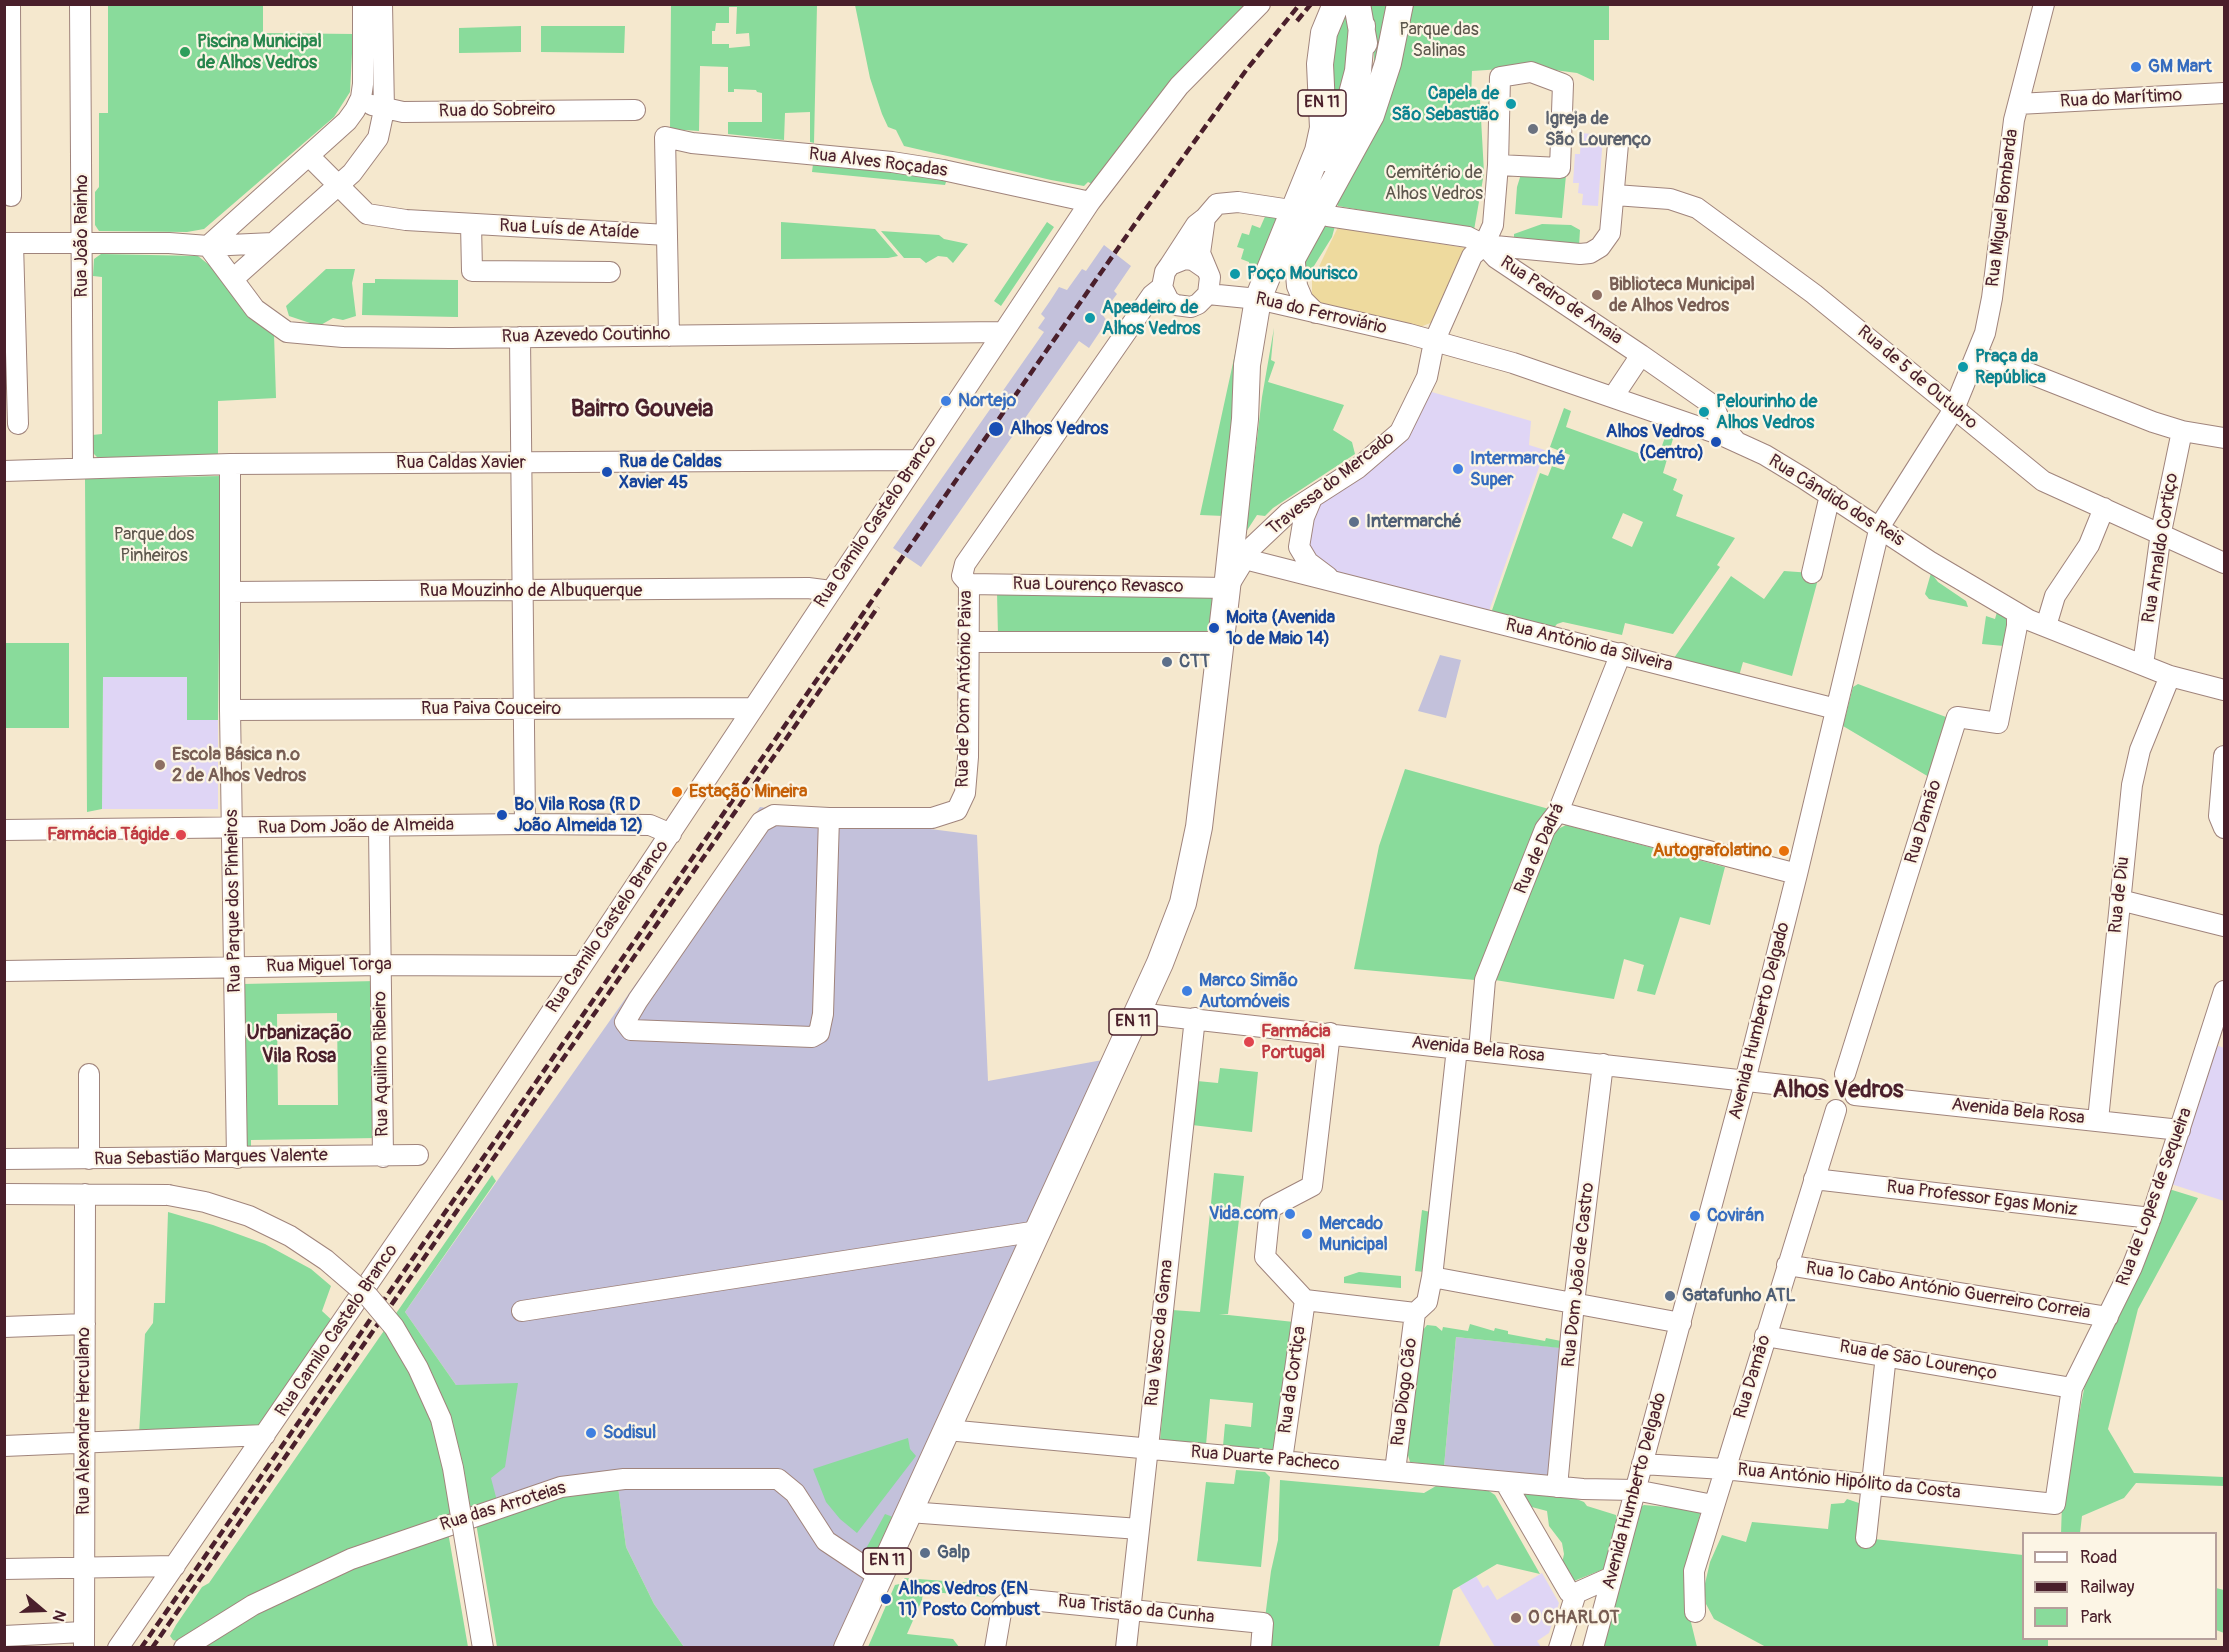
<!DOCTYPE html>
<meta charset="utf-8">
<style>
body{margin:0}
#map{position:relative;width:2229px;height:1652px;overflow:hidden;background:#f5e8ce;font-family:Pangolin,sans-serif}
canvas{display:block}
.frame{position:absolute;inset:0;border:6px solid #4a1f2b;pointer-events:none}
.legend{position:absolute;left:2022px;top:1532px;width:195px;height:108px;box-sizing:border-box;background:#fcf5e5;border:2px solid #b59f9b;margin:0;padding:8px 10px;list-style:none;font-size:18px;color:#4a1f2b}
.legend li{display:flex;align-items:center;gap:12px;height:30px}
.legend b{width:30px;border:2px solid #b59f9b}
.north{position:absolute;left:12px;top:1580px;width:60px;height:60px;-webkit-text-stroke:4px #fcf5e5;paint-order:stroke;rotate:109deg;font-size:16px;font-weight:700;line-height:24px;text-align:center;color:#4a1f2b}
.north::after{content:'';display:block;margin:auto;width:21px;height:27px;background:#4a1f2b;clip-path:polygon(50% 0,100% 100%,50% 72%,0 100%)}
</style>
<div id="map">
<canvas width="2229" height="1652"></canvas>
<div class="frame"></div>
<ul class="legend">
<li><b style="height:8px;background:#fff"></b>Road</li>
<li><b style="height:8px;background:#4a1f2b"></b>Railway</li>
<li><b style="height:16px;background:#89db9b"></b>Park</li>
</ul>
<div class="north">N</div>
</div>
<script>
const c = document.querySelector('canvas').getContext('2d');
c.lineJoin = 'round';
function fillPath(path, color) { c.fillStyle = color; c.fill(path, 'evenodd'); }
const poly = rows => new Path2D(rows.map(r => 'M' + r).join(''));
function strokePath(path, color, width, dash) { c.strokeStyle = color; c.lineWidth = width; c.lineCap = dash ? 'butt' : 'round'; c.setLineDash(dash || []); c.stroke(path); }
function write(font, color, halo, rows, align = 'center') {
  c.font = font + ' Pangolin,sans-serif'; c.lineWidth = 4.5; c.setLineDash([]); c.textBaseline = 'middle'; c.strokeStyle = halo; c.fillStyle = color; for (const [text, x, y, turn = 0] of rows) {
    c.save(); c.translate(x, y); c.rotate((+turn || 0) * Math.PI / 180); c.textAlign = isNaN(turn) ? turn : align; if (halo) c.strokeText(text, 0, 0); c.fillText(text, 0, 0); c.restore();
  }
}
const built = poly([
 [1581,133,1603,135,1598,206,1582,205,1583,194,1578,193,1579,183,1573,183,1575,154,1580,154],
 [1425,390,1531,421,1529,445,1545,450,1488,614,1307,566,1302,513,1340,487],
 [103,677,188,677,187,720,218,720,218,809,102,809],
 [2216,1045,2224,1048,2224,1201,2171,1184],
 [1542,1573,1559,1603,1549,1633,1537,1641,1541,1647,1495,1647,1459,1586,1476,1576,1483,1588,1488,1585,1497,1600]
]);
const industrial = poly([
 [1104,245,1131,266,1114,291,1117,294,1102,314,1107,321,1089,348,1079,341,921,567,893,548,1044,332,1038,328,1045,318,1041,314,1050,301,1059,287,1067,290,1082,269,1086,271],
 [1440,655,1461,660,1446,718,1418,711],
 [760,807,977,835,988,1081,1108,1059,842,1647,684,1647,654,1604,626,1547,617,1480,499,1508,456,1385,405,1312],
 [1456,1337,1563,1348,1550,1476,1444,1466]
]);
const green = poly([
 [108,5,263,5,263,33,353,34,350,92,334,117,204,229,187,232,99,231,95,225,95,192,99,187,99,113,108,113],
 [671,5,817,5,814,143,810,142,810,112,785,113,784,140,728,134,728,122,762,122,762,93,757,92,756,90,734,89,734,92,728,92,728,67,700,66,699,131,670,129],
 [729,7,737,7,736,34,749,33,750,46,729,48,729,44,712,44,712,31,715,31,716,23,729,23],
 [855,5,1247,5,1154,102,1092,184,1088,182,1084,186,1051,180,904,146,896,130,888,127,882,114,870,78],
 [1342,5,1347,17,1352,50,1335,126,1328,41],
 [1369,5,1394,5,1374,65,1374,42],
 [1407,5,1609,5,1609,40,1594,40,1594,81,1577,73,1532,67,1472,71,1471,99,1480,100,1484,173,1474,230,1338,206,1335,200],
 [521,26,521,52,459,53,459,28],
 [541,26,625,26,624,53,541,52],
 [813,164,884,170,947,179,945,185,812,172],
 [1522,171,1566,175,1562,218,1515,214,1517,187],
 [1267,212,1280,213,1261,280,1250,278,1249,262,1241,259,1244,249,1237,247,1242,233,1249,235,1252,225,1260,228],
 [781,222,875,229,898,256,888,258,781,259],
 [1047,222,1054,227,1001,306,994,301],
 [1542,224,1571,225,1580,230,1579,246,1514,237,1514,234],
 [1323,225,1335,226,1332,237,1304,282,1300,276,1305,259],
 [881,231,939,235,944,239,968,244,953,263,947,257,938,256,926,263,920,258,904,258],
 [101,254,198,256,213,268,274,334,276,398,218,401,218,458,98,458,93,453,92,435,102,434,102,277,93,276,94,259],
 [326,269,355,269,352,283,356,316,343,320,333,318,319,326,289,316,286,306],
 [375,279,458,280,458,317,362,315,363,283,375,283],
 [1246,303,1224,516,1200,515],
 [1274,328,1271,360,1275,362,1268,382,1344,405,1333,430,1352,442,1355,454,1273,508,1265,516,1257,515,1246,532,1262,397],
 [1564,408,1571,411,1566,427,1657,460,1670,423,1677,425,1663,473,1677,479,1673,490,1683,495,1676,516,1735,538,1717,565,1720,567,1673,634,1625,623,1622,635,1563,622,1557,624,1551,631,1490,616,1540,473,1548,476,1552,466,1564,470,1570,455,1550,447],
 [1623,513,1643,522,1632,547,1612,538],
 [221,476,218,720,187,720,187,677,103,677,102,809,87,812,85,479],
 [1784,571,1812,573,1817,583,1792,676,1743,662,1739,676,1674,658,1731,576,1764,599],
 [1931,573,1938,582,1966,601,1968,607,1929,599,1925,594],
 [997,592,1214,595,1207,636,998,636],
 [1997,612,2007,619,2004,646,1982,644,1986,616,1995,619],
 [5,643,69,643,69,728,5,728],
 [1858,684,1946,717,1929,777,1843,726,1853,687],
 [1405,769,1549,809,1519,882,1511,883,1510,892,1513,898,1475,980,1354,969,1379,846],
 [1566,825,1725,867,1710,925,1680,917,1655,995,1637,991,1644,965,1624,959,1614,999,1495,980,1552,832],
 [376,981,377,1138,251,1140,251,1150,245,1149,243,984],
 [337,1013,338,1105,278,1105,277,1014],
 [1220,1068,1258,1072,1252,1132,1192,1125,1197,1081,1218,1083],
 [1214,1173,1244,1176,1228,1314,1219,1314,1294,1322,1275,1451,1223,1446,1225,1424,1251,1427,1253,1403,1210,1399,1206,1445,1160,1440,1172,1310,1200,1312],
 [492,1175,496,1181,405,1312,456,1385,518,1383,505,1467,491,1478,497,1501,302,1570,253,1595,178,1641,173,1640,170,1636,176,1625,202,1587,209,1583],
 [2169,1189,2198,1198,2138,1309,2108,1429,2134,1473,2224,1477,2224,1486,2136,1483,2124,1498,2082,1516,2080,1533,2061,1534,2062,1503,2085,1384,2150,1249],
 [1422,1210,1430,1212,1424,1272,1415,1271],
 [168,1212,213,1225,265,1244,311,1269,331,1286,322,1311,335,1323,260,1432,139,1434,145,1334,153,1323,154,1303,165,1303],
 [1359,1272,1401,1276,1401,1288,1344,1283,1344,1277],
 [1470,1324,1494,1331,1495,1328,1508,1331,1508,1334,1545,1341,1546,1338,1561,1341,1560,1348,1456,1337,1444,1466,1410,1462,1407,1452,1423,1330,1427,1325,1436,1326,1442,1331,1443,1327,1468,1331],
 [908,1438,910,1449,916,1456,857,1533,840,1519,826,1502,813,1469],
 [1236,1470,1265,1472,1270,1477,1261,1567,1197,1561,1206,1482,1234,1484],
 [1280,1480,1424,1493,1436,1486,1489,1491,1495,1495,1540,1574,1497,1564,1453,1590,1439,1647,1270,1647,1265,1618,1271,1571,1278,1540],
 [618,1487,626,1547,654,1604,684,1647,497,1647,476,1523,549,1500],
 [1524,1493,1564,1494,1584,1502,1587,1506,1616,1515,1617,1519,1604,1569,1574,1581,1566,1578,1561,1568,1564,1554,1562,1543,1549,1526,1547,1511,1528,1506],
 [1847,1499,1865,1505,1874,1539,2023,1555,2024,1638,2048,1639,2048,1647,1766,1647,1714,1619,1706,1604,1704,1588,1710,1562,1722,1535,1746,1542,1752,1522,1828,1529,1831,1504,1844,1503],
 [1644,1505,1701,1510,1687,1568,1688,1610,1697,1647,1601,1648,1640,1507],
 [885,1514,893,1517,876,1554,867,1556,863,1554],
 [448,1532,468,1647,197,1648,308,1583],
 [904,1578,986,1584,985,1597,923,1591,922,1600,907,1634,953,1639,959,1647,868,1647,895,1585,904,1583],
 [2216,1588,2224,1590,2224,1633,2216,1630]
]);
const sand = poly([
 [1338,227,1465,248,1433,322,1420,327,1319,303,1312,297,1312,281]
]);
const minor = poly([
 [10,4,11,196],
 [80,4,83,467],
 [2018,104,2224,93],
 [372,105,403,112,635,110],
 [309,156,367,214,406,220,667,235],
 [1615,195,1670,199,1697,208,1814,294,2043,481,2224,563],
 [1328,216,1468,237,1484,245,1580,254,1590,253,1600,247,1610,233,1618,144],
 [1205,218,1217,204,1238,202,1284,209],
 [471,224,472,271,610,272],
 [4,243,169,243,208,246,273,243],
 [13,243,18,424],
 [1484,245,1496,258,1641,355],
 [208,246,255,309,287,332,343,337,451,338,1003,332],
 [208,246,347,121,355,110,361,98,363,84,363,4],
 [1294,252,1297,286,1303,300,1316,313],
 [1170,265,1196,225,1205,218,1200,253,1210,277,1208,294,1198,304,1191,307,1176,305,1169,301,1162,287,1165,272,1170,265,1185,259,1193,260,1206,269],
 [233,279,352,173,378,138,384,110,382,4],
 [1208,294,1258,299,1409,334,1513,363,1719,434,1765,455,1803,478,1929,561,2029,620,2170,676,2224,690],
 [669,336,665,137,692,143,892,162,943,170,1090,202],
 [520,337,525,824],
 [1977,357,2016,368,2153,422,2182,431,2224,438],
 [1613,397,1641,355,1714,406,1721,424,1735,440],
 [230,464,230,710,237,1158],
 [4,471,230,464,918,460],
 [1312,498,1304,517,1299,547,1308,562,1328,577],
 [1245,559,1836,709],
 [1812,573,1830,495],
 [969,584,1227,588,1252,547,1288,513,1358,468,1400,432,1427,377,1434,342,1472,256,1484,245,1493,225,1498,165,1500,77,1531,72,1563,84,1560,168,1498,165],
 [230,592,808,588,831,591],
 [2046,626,2055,596,2089,545,2104,508],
 [969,642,1221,642],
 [2143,665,2161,532,2182,431],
 [230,710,753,708],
 [2224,756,2219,816,2224,828],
 [1558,812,1797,874],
 [829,818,823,1014,819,1033,812,1037,631,1030,625,1022,638,1000,761,822,774,815,829,818,932,818,957,810,965,793,968,757,969,584,962,576,965,564,1152,295,1162,287],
 [379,827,383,1157],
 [4,830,525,824,650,825,671,834],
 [2120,900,2224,926],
 [4,971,381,965,582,966],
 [1137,1013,1819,1089],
 [1330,1033,1312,1186,1270,1208,1265,1257,1305,1300,1415,1313],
 [1479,1050,1485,980,1545,829,1558,812,1621,653],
 [89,1074,89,1159],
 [1845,1074,1957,717,1998,723,2017,626,2017,613],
 [1855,1095,2180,1130],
 [2098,1120,2132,785,2140,750,2170,676],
 [4,1159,418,1155],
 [1814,1179,2151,1218],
 [4,1194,168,1195],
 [1787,1265,2108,1317],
 [1432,1277,1681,1323],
 [522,1311,1038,1231],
 [1415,1313,1427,1302,1432,1277,1457,1048],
 [4,1327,85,1324],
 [1765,1336,2072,1388],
 [947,1430,1583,1489,1635,1490,1713,1505],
 [4,1446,265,1435],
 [1282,1460,1305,1300],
 [1642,1464,1724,1469,2055,1504,2072,1388,2132,1267,2151,1218,2224,991],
 [1395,1471,1415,1313],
 [1505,1482,1569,1592,1574,1596],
 [1557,1487,1574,1303,1603,1064],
 [909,1512,1139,1529],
 [1866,1538,1886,1355],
 [4,1569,175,1566],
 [1695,1612,1694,1571,1836,1110],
 [4,1636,83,1632],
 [84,1648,85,1194],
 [118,1648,453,1160,1090,202,1179,86,1260,4],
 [184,1648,253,1605,351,1559,561,1487,624,1479,778,1479,795,1493,826,1541,880,1577],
 [995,1648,1002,1607,1010,1600,1020,1599,1263,1623,1261,1648],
 [1126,1648,1195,1018],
 [1559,1648,1576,1593,1612,1577],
 [1593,1648,1745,1081,1797,874,1880,526,1954,409,1985,333,1992,298,2014,120,2044,4]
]);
const major = poly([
 [1357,4,1364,43],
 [1325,158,1349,105,1358,71,1362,26],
 [1289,264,1371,115,1388,63,1400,4],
 [847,1648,1160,963,1183,903,1199,827,1227,588,1245,419,1247,365,1258,299,1318,151,1323,128,1320,64,1324,33,1336,4]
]);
const rail = poly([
 [1297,21,1311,4],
 [141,1648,1137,221,1247,69,1300,4],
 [152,1648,878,607]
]);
const minorBridge = poly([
 [168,1195,205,1202,249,1216,290,1236,326,1260,368,1296,394,1327,418,1368,441,1419,453,1468,483,1648]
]);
const markers = [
 [185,52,6,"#2e9e5b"],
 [2136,67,6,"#3f7fe0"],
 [1511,104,6,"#0f9aa8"],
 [1533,129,6,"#6b7280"],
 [1235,274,6,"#0f9aa8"],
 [1597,295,6,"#8d6e63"],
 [1090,318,6,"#0f9aa8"],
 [1963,367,6,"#0f9aa8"],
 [946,401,6,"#3f7fe0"],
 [1704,412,6,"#0f9aa8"],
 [996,429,8,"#1a4fb4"],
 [1716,442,6,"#1a4fb4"],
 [1458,469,6,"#3f7fe0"],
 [607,472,6,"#1a4fb4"],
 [1354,522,6,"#5c6f8a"],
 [1214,628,6,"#1a4fb4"],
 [1167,662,6,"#5c6f8a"],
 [160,765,6,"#8d6e63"],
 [677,792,6,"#e8710a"],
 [502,815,6,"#1a4fb4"],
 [181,835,6,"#e0444e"],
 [1784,851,6,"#e8710a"],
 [1187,991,6,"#3f7fe0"],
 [1249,1042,6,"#e0444e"],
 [1290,1214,6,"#3f7fe0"],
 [1695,1216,6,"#3f7fe0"],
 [1307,1234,6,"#3f7fe0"],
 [1670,1296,6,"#5c6f8a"],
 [591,1433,6,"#3f7fe0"],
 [925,1553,6,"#5c6f8a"],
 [886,1599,6,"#1a4fb4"],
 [1516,1618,6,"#8d6e63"]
];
const shields = [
 [1322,103,48],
 [1133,1022,48],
 [887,1561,48]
];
const shieldNames = [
 ["EN 11",1322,103],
 ["EN 11",1133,1022],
 ["EN 11",887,1561]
];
const parkNames = [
 ["Parque das",1439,30],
 ["Salinas",1439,51],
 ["Cemitério de",1434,173],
 ["Alhos Vedros",1434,194],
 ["Parque dos",154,535],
 ["Pinheiros",154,556]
];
const leisureNames = [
 ["Piscina Municipal",197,42],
 ["de Alhos Vedros",197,63]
];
const shopNames = [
 ["GM Mart",2148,67],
 ["Nortejo",958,401],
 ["Intermarché",1470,459],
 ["Super",1470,480],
 ["Marco Simão",1199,981],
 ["Automóveis",1199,1002],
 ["Vida.com",1278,1214,"right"],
 ["Covirán",1707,1216],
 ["Mercado",1319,1224],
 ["Municipal",1319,1245],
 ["Sodisul",603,1433]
];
const cultureNames = [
 ["Capela de",1499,94,"right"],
 ["São Sebastião",1499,115,"right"],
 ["Poço Mourisco",1247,274],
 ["Apeadeiro de",1102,308],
 ["Alhos Vedros",1102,329],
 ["Praça da",1975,357],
 ["República",1975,378],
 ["Pelourinho de",1716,402],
 ["Alhos Vedros",1716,423]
];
const streetNames = [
 ["Rua do Marítimo",2121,99,-3],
 ["Rua do Sobreiro",497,111,-1],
 ["Rua Alves Roçadas",878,163,7],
 ["Rua Miguel Bombarda",2003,208,-83],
 ["Rua Luís de Ataíde",569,230,3],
 ["Rua João Rainho",82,236,-90],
 ["Rua Pedro de Anaia",1561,301,34],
 ["Rua do Ferroviário",1321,314,13],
 ["Rua Azevedo Coutinho",586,336,-1],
 ["Rua de 5 de Outubro",1917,378,40],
 ["Rua Caldas Xavier",461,463],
 ["Travessa do Mercado",1331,484,-38],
 ["Rua Cândido dos Reis",1836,501,32],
 ["Rua Camilo Castelo Branco",876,522,-56],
 ["Rua Arnaldo Cortiço",2161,548,-81],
 ["Rua Lourenço Revasco",1098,586,1],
 ["Rua Mouzinho de Albuquerque",531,591],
 ["Rua António da Silveira",1589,646,14],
 ["Rua de Dom António Paiva",965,689,-89],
 ["Rua Paiva Couceiro",491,709],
 ["Rua Damão",1924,822,-73],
 ["Rua Dom João de Almeida",356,827,-1],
 ["Rua de Dadrá",1540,849,-66],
 ["Rua de Diu",2120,895,-84],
 ["Rua Parque dos Pinheiros",234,901,-91],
 ["Rua Camilo Castelo Branco",608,927,-56],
 ["Rua Miguel Torga",329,966,-1],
 ["Avenida Humberto Delgado",1760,1021,-76],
 ["Avenida Bela Rosa",1478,1050,6],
 ["Rua Aquilino Ribeiro",382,1064,-91],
 ["Avenida Bela Rosa",2018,1112,6],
 ["Rua Sebastião Marques Valente",211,1158,-1],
 ["Rua de Lopes de Sequeira",2155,1197,-70],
 ["Rua Professor Egas Moniz",1982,1199,7],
 ["Rua Dom João de Castro",1579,1275,-84],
 ["Rua 1º Cabo António Guerreiro Correia",1948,1291,9],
 ["Rua Camilo Castelo Branco",337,1331,-56],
 ["Rua Vasco da Gama",1160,1333,-84],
 ["Rua de São Lourenço",1918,1361,10],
 ["Rua Damão",1753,1377,-73],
 ["Rua da Cortiça",1293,1380,-82],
 ["Rua Diogo Cão",1405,1392,-83],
 ["Rua Alexandre Herculano",84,1421,-90],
 ["Rua Duarte Pacheco",1265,1459,5],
 ["Rua António Hipólito da Costa",1849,1482,6],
 ["Avenida Humberto Delgado",1635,1491,-75],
 ["Rua das Arroteias",503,1507,-17],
 ["Rua Tristão da Cunha",1136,1610,6]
];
const worshipNames = [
 ["Igreja de",1545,119],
 ["São Lourenço",1545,140]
];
const educationNames = [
 ["Biblioteca Municipal",1609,285],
 ["de Alhos Vedros",1609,306],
 ["Escola Básica n.º",172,755],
 ["2 de Alhos Vedros",172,776],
 ["O CHARLOT",1528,1618]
];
const transitNames = [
 ["Alhos Vedros",1010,429],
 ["Alhos Vedros",1704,432,"right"],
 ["(Centro)",1704,453,"right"],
 ["Rua de Caldas",619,462],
 ["Xavier 45",619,483],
 ["Moita (Avenida",1226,618],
 ["1º de Maio 14)",1226,639],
 ["Bº Vila Rosa (R D",514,805],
 ["João Almeida 12)",514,826],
 ["Alhos Vedros (EN",898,1589],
 ["11) Posto Combust",898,1610]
];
const serviceNames = [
 ["Intermarché",1366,522],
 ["CTT",1179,662],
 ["Gatafunho ATL",1682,1296],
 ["Galp",937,1553]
];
const foodNames = [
 ["Estação Mineira",689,792],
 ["Autografolatino",1772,851,"right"]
];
const healthNames = [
 ["Farmácia Tágide",169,835],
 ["Farmácia",1261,1032,"left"],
 ["Portugal",1261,1053,"left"]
];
const neighbourhoodNames = [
 ["Urbanização",299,1034],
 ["Vila Rosa",299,1057]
];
const districtNames = [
 ["Bairro Gouveia",642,410],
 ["Alhos Vedros",1838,1091]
];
fillPath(built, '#dfd5f5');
fillPath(industrial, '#c3c1db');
fillPath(green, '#89db9b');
fillPath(sand, '#eeda9e');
strokePath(minor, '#a0847c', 22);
strokePath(major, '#a0847c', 28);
strokePath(minor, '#fff', 20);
strokePath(major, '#fff', 26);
strokePath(rail, '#4a1f2b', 4.5, [9, 4.5]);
strokePath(minorBridge, '#a0847c', 22, []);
strokePath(minorBridge, '#fff', 20);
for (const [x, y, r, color] of markers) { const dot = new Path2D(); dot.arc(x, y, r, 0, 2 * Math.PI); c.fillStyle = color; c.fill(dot); strokePath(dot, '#fcf5e5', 2); }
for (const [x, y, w] of shields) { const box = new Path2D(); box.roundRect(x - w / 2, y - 13, w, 26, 4.5); c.fillStyle = '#fcf5e5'; c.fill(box); strokePath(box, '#4a1f2b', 1.5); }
write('bold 16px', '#4a1f2b', null, shieldNames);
write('18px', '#5d574d', '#fcf5e5', parkNames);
write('bold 18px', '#27864d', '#fcf5e5', leisureNames, 'left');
write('bold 18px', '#366cbe', '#fcf5e5', shopNames, 'left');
write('bold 18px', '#0d838f', '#fcf5e5', cultureNames, 'left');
write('18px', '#4a1f2b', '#fcf5e5', streetNames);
write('bold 18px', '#5b616d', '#fcf5e5', worshipNames, 'left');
write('bold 18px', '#785e54', '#fcf5e5', educationNames, 'left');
write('bold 18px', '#164399', '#fcf5e5', transitNames, 'left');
write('bold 18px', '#4e5e75', '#fcf5e5', serviceNames, 'left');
write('bold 18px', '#c56008', '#fcf5e5', foodNames, 'left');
write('bold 18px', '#be3a42', '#fcf5e5', healthNames, 'right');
write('bold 20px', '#4a1f2b', '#fcf5e5', neighbourhoodNames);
write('bold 24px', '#4a1f2b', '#fcf5e5', districtNames);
</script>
